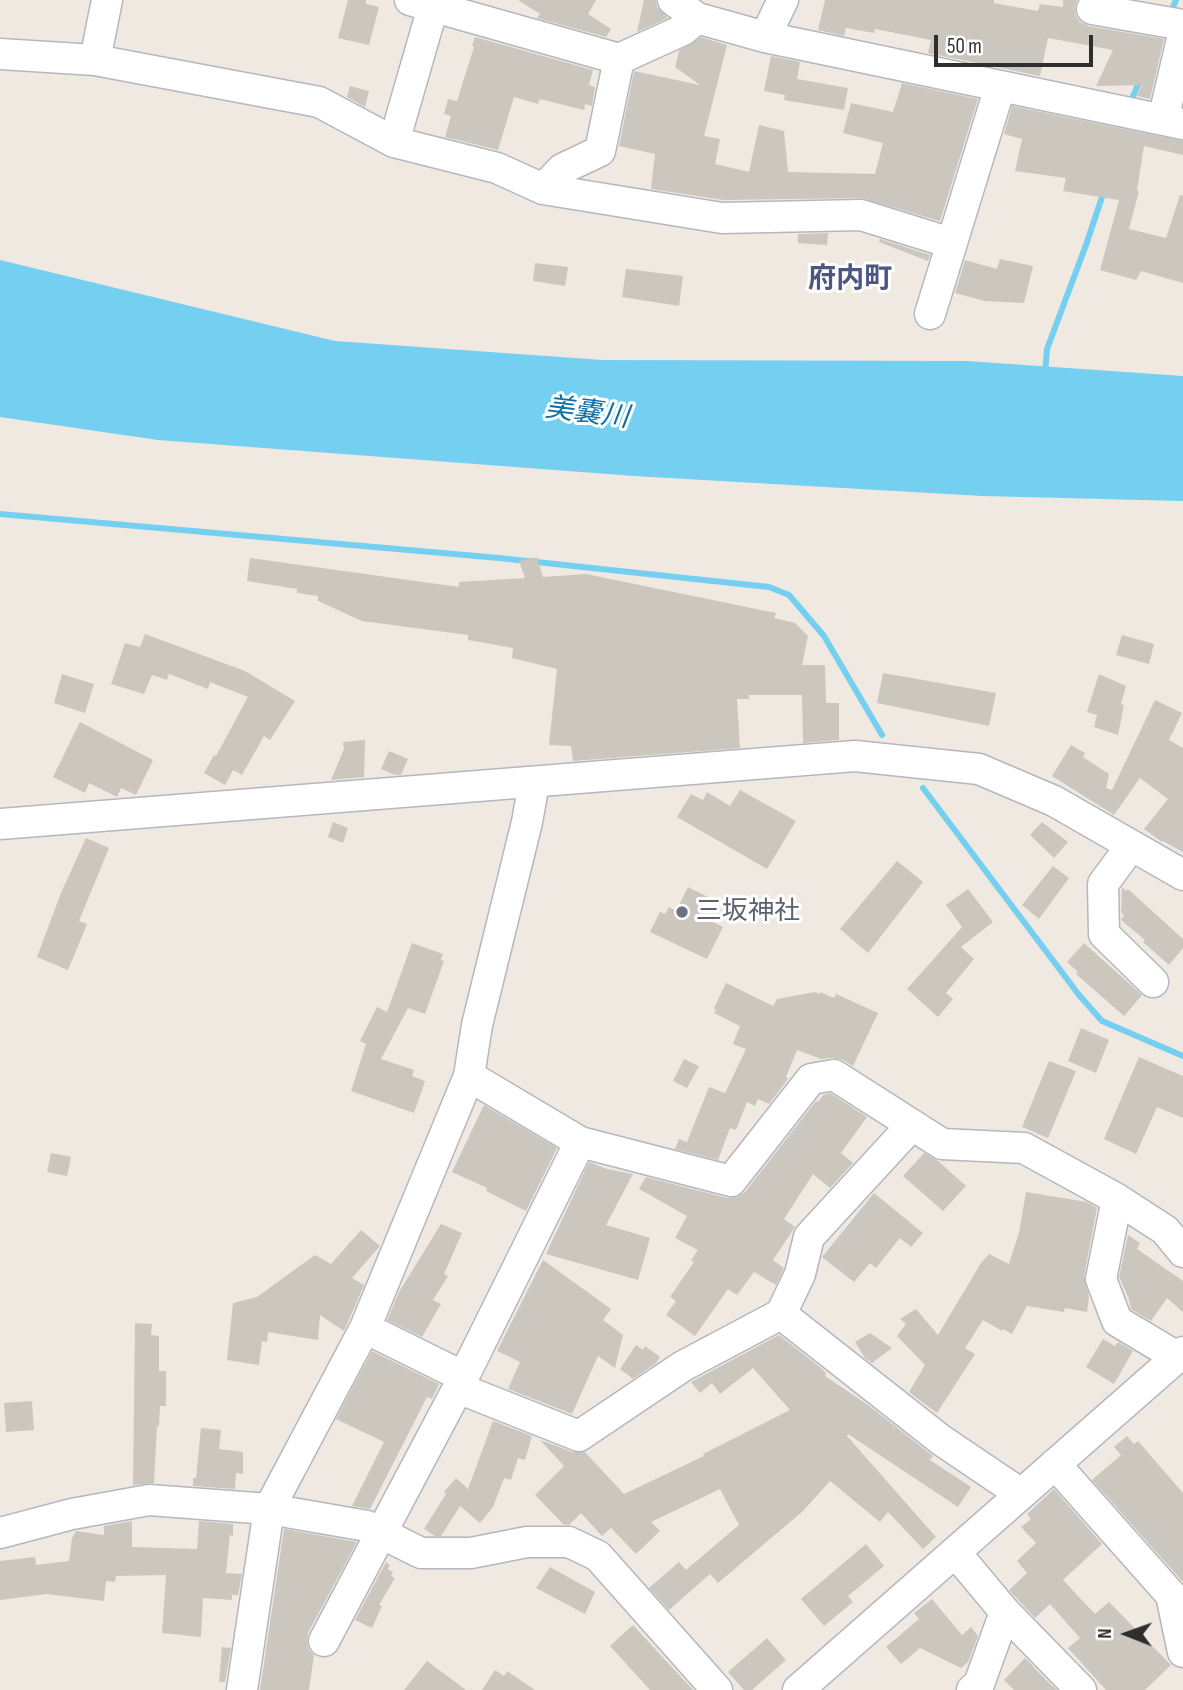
<!DOCTYPE html>
<meta charset="utf-8">
<style>
body{margin:0}
#map{position:relative;width:1183px;height:1690px;overflow:hidden;background:#efe9e1;font-family:"Sofia Sans Condensed",sans-serif}
canvas{display:block}
.north{position:absolute;left:1092px;top:1599px;width:70px;height:70px;-webkit-text-stroke:5px #fff;paint-order:stroke;rotate:271deg;font-size:19px;font-weight:700;line-height:28px;text-align:center;color:#2e2e2e}
.north::after{content:'';display:block;margin:auto;width:24px;height:32px;background:#2e2e2e;clip-path:polygon(50% 0,100% 100%,50% 72%,0 100%)}
.scale{position:absolute;left:934px;top:35px;width:159px;height:32px;box-sizing:border-box;border:4px solid #2e2e2e;border-top:0;padding-left:9px;font-size:21px;line-height:24px;white-space:nowrap;color:#2e2e2e;-webkit-text-stroke:5px #fff;paint-order:stroke}
</style>
<div id="map">
<canvas width="1183" height="1690"></canvas>
<div class="north">N</div>
<div class="scale">50 m</div>
</div>
<script>
const c = document.querySelector('canvas').getContext('2d');
c.lineJoin = 'round';
function fillPath(path, color) { c.fillStyle = color; c.fill(path, 'evenodd'); }
const poly = rows => new Path2D(rows.map(r => 'M' + r).join(''));
function strokePath(path, color, width, dash) { c.strokeStyle = color; c.lineWidth = width; c.lineCap = dash ? 'butt' : 'round'; c.setLineDash(dash || []); c.stroke(path); }
function write(font, color, halo, rows, align = 'center') {
  c.font = font + ' "Sofia Sans Condensed","Noto Sans JP",sans-serif'; c.lineWidth = 6; c.setLineDash([]); c.textBaseline = 'middle'; c.strokeStyle = halo; c.fillStyle = color; for (const [text, x, y, turn = 0] of rows) {
    c.save(); c.translate(x, y); c.rotate((+turn || 0) * Math.PI / 180); c.textAlign = isNaN(turn) ? turn : align; if (halo) c.strokeText(text, 0, 0); c.fillText(text, 0, 0); c.restore();
  }
}
const water = poly([
 [0,260,335,341,603,360,967,361,1183,376,1183,501,982,496,634,476,158,440,0,417]
]);
const stream = poly([
 [1170,14,1176,0],
 [1130,103,1141,78],
 [1045,373,1047,349,1086,245,1104,191],
 [0,514,499,558,769,587,789,595,824,636,882,735],
 [923,788,1079,995,1102,1021,1183,1056]
]);
const building = poly([
 [348,0,366,0,366,4,379,7,369,45,338,38],
 [518,0,596,0,588,14,611,29,606,37,537,18,540,14],
 [644,0,656,0,657,7,668,18,637,32],
 [825,0,994,0,994,3,1038,11,1040,4,1063,7,1063,0,1077,0,1075,7,1076,16,1080,22,1088,26,1164,39,1150,99,1137,96,1142,85,1096,86,1113,50,1048,38,1040,76,928,53,931,40,875,29,874,33,846,28,844,36,818,30],
 [475,37,593,70,589,85,595,87,592,106,585,104,584,110,540,99,538,104,514,97,498,150,445,137,451,116,444,114,448,99,457,101,474,47,472,46],
 [701,37,727,45,704,136,720,139,715,164,749,172,759,125,784,131,788,172,875,174,883,143,843,133,851,103,893,112,902,83,978,99,940,221,861,198,723,200,651,189,655,154,619,146,634,71,700,85,675,67,679,51],
 [771,56,800,62,797,79,848,88,844,110,784,100,785,95,764,91],
 [350,86,369,91,365,107,347,97],
 [1012,106,1183,141,1183,155,1144,146,1137,190,1139,191,1129,229,1166,238,1180,195,1183,196,1183,283,1141,271,1136,280,1100,270,1119,200,1063,191,1066,178,1015,171,1022,139,1004,134],
 [828,233,827,245,798,243,798,234],
 [880,239,930,255,928,261,879,242],
 [1000,259,1033,266,1024,303,985,301,955,293,965,260,997,269],
 [535,263,568,267,565,286,533,281],
 [626,269,683,276,679,306,622,297],
 [537,557,543,577,586,574,776,613,774,618,795,623,808,636,802,665,825,665,826,703,839,703,839,740,803,743,802,695,749,695,749,699,737,699,740,748,573,761,571,746,549,745,557,669,512,658,513,648,468,640,468,635,362,621,318,601,318,596,297,593,297,589,247,581,250,558,459,587,459,582,525,578,519,561],
 [145,634,245,671,295,701,270,740,264,736,242,775,233,770,225,785,204,773,214,755,216,756,248,697,210,682,208,689,169,674,167,680,152,675,144,694,111,684,125,643,140,647],
 [1122,635,1154,644,1149,664,1116,655],
 [883,673,996,693,989,726,877,703],
 [62,674,94,684,85,713,54,703],
 [1099,674,1126,686,1121,704,1124,705,1118,735,1094,727,1097,715,1087,712],
 [1155,700,1182,713,1169,740,1183,748,1183,852,1163,841,1162,842,1144,829,1168,799,1140,778,1114,815,1052,776,1071,745,1085,753,1083,757,1109,774,1106,788,1112,790],
 [80,722,153,760,136,795,121,788,117,797,89,783,85,793,53,777],
 [365,740,364,777,331,780,344,749,343,742],
 [389,751,408,759,401,775,395,775,381,769],
 [740,790,796,821,767,869,677,817,691,794,703,800,707,792,730,806],
 [333,822,348,828,343,843,328,837],
 [1042,822,1068,842,1054,858,1030,835],
 [86,838,109,848,79,921,87,924,68,970,37,957,61,893],
 [897,861,923,882,868,953,840,929],
 [1053,866,1069,878,1039,919,1022,905],
 [688,887,708,897,699,915,723,927,707,959,650,932,660,912,665,914,669,907,676,911],
 [1122,887,1126,891,1128,889,1183,939,1183,948,1169,965,1143,942,1145,940,1121,920,1124,915,1121,912],
 [968,889,993,922,961,947,974,959,946,993,953,999,938,1017,907,989,962,927,946,905],
 [412,943,443,954,441,960,444,961,425,1014,408,1008,381,1059,414,1070,412,1076,425,1081,414,1113,351,1091,366,1044,360,1041,377,1007,387,1012],
 [1084,943,1142,995,1124,1016,1076,974,1078,972,1067,962],
 [726,983,773,1006,777,999,815,992,819,994,820,992,834,998,836,994,878,1013,853,1066,843,1060,832,1058,821,1059,797,1050,786,1077,788,1079,769,1104,758,1099,755,1106,747,1102,736,1130,730,1128,718,1160,675,1149,679,1139,687,1142,709,1087,725,1093,746,1049,733,1044,740,1026,714,1013,716,1010,714,1008],
 [1081,1028,1109,1040,1096,1073,1068,1061],
 [1139,1057,1183,1076,1183,1118,1157,1107,1136,1154,1104,1139],
 [684,1059,699,1066,687,1088,673,1081],
 [1049,1061,1076,1071,1048,1138,1022,1127],
 [830,1093,867,1117,841,1153,853,1163,830,1188,813,1174,784,1219,795,1227,773,1260,784,1268,776,1285,754,1272,737,1295,728,1289,695,1336,666,1315,676,1301,670,1297,694,1262,691,1260,698,1250,675,1238,687,1216,639,1189,646,1177,727,1198,737,1197,745,1192,816,1101,818,1102,823,1095],
 [484,1105,557,1148,526,1211,486,1191,487,1188,452,1172],
 [51,1153,71,1157,67,1176,47,1172],
 [924,1153,938,1161,966,1186,943,1211,903,1176],
 [589,1162,607,1169,633,1174,606,1225,650,1238,638,1280,546,1254],
 [1026,1192,1087,1202,1097,1208,1084,1276,1089,1297,1087,1312,1065,1308,1064,1312,1027,1306,1012,1334,1003,1329,1002,1331,983,1320,965,1348,975,1354,937,1413,909,1392,925,1365,897,1336,906,1324,900,1319,916,1309,938,1335,981,1263,989,1254,1009,1264,1019,1232],
 [874,1193,923,1233,911,1247,900,1238,876,1268,870,1263,854,1282,822,1257],
 [441,1224,462,1233,444,1274,448,1276,433,1300,441,1304,422,1337,387,1320,399,1292],
 [361,1230,380,1246,352,1278,364,1285,344,1331,320,1315,318,1340,268,1332,267,1342,262,1341,259,1365,227,1360,233,1303,257,1297,315,1255,331,1264],
 [1128,1235,1140,1243,1137,1249,1183,1281,1183,1312,1167,1298,1151,1321,1131,1309,1129,1299,1119,1277],
 [543,1260,611,1309,603,1320,623,1335,615,1368,598,1356,572,1414,508,1389,520,1362,497,1351],
 [135,1323,152,1324,151,1335,159,1336,159,1371,166,1371,166,1406,160,1406,159,1426,157,1426,154,1483,133,1485],
 [870,1333,892,1348,872,1363,865,1358,855,1342],
 [779,1335,821,1368,826,1373,825,1376,868,1405,933,1456,930,1460,971,1487,958,1507,848,1434,847,1436,936,1537,923,1549,888,1512,880,1522,830,1481,803,1511,718,1583,710,1574,669,1610,649,1588,679,1562,686,1570,739,1525,720,1489,651,1522,660,1531,636,1554,611,1528,602,1536,581,1513,569,1525,563,1524,535,1495,564,1466,540,1440,573,1452,585,1452,624,1494,704,1456,703,1454,790,1410,753,1368,720,1394,712,1383,700,1393,691,1382],
 [1103,1339,1115,1346,1118,1342,1133,1351,1114,1384,1086,1367],
 [636,1345,643,1350,645,1346,660,1357,656,1363,633,1379,620,1369],
 [372,1351,439,1384,432,1399,427,1397,370,1509,352,1506,384,1442,336,1419],
 [32,1401,34,1430,6,1432,4,1403],
 [493,1421,532,1436,525,1460,518,1458,511,1480,504,1478,493,1507,480,1523,460,1506,441,1536,435,1536,424,1529,446,1494,444,1492,456,1478,468,1489],
 [201,1428,221,1430,219,1449,243,1452,243,1474,236,1473,235,1489,193,1486,193,1478,196,1478],
 [1127,1436,1134,1444,1138,1441,1183,1493,1183,1582,1092,1480,1121,1455,1114,1447],
 [1054,1489,1102,1544,1063,1580,1095,1614,1109,1602,1171,1665,1145,1690,1106,1690,1068,1648,1080,1638,1050,1604,1035,1618,1009,1590,1027,1573,1017,1561,1036,1543,1021,1527,1031,1519,1027,1514],
 [132,1521,132,1547,197,1549,199,1521,233,1524,233,1536,230,1535,226,1573,242,1574,238,1595,232,1595,232,1600,203,1598,201,1637,162,1633,166,1575,116,1576,115,1582,106,1581,104,1601,47,1594,0,1600,0,1561,35,1557,36,1565,69,1561,72,1538,76,1531,104,1535,104,1526],
 [284,1529,357,1542,308,1633,307,1642,309,1650,314,1655,309,1690,260,1690],
 [866,1544,884,1566,848,1596,853,1602,824,1626,801,1599],
 [386,1562,390,1565,388,1569,393,1572,391,1576,395,1578,379,1605,382,1606,372,1628,355,1620],
 [550,1567,595,1592,585,1614,536,1588],
 [932,1599,962,1635,971,1627,978,1636,968,1662,961,1668,920,1648,901,1664,886,1647,919,1619,914,1613],
 [633,1625,693,1690,650,1690,610,1646],
 [767,1638,786,1660,752,1690,744,1690,728,1672],
 [222,1647,231,1648,225,1682,219,1682],
 [1025,1658,1046,1680,1057,1690,1014,1690,1004,1680],
 [427,1661,466,1690,404,1690],
 [495,1670,504,1676,507,1671,535,1690,482,1690]
]);
const minor = poly([
 [410,0,619,59,683,30,697,18],
 [673,0,697,18,765,37,1183,124],
 [1092,9,1183,25],
 [765,37,783,0],
 [0,54,95,60,319,102,394,142,497,168,543,189,722,218,861,215,951,243],
 [95,60,107,0],
 [1163,120,1183,35],
 [394,142,435,0],
 [543,189,562,169,600,151,619,59],
 [930,314,1000,87],
 [0,824,855,756,979,769,1054,801,1183,875],
 [1131,846,1103,884,1104,934,1153,982],
 [469,1076,580,1142,731,1181,811,1079,834,1075,942,1144,1024,1148,1117,1199,1165,1230,1183,1252],
 [1117,1199,1101,1279,1117,1321,1177,1357],
 [781,1314,800,1274,809,1237,912,1125],
 [365,1328,464,1377],
 [458,1388,579,1436,683,1366,781,1314,941,1440,1021,1494],
 [1055,1464,1171,1595,1183,1652],
 [0,1533,72,1514,149,1500,269,1509,367,1526,421,1553,471,1553,527,1542,569,1542,598,1556,717,1690],
 [955,1552,1005,1612,1081,1690],
 [324,1641,458,1388,580,1142],
 [242,1690,269,1509,365,1328,469,1076,477,1025,527,822,534,783],
 [798,1690,1183,1352],
 [972,1690,979,1684,1005,1612]
]);
const markers = [
 [682,912,7,"#6b7280"]
];
const worshipNames = [
 ["三坂神社",696,912]
];
const neighbourhoodNames = [
 ["府内町",850,280]
];
const waterNames = [
 ["美嚢川",587,414,7]
];
fillPath(water, '#75cff0');
strokePath(stream, '#75cff0', 6);
fillPath(building, '#cbc7bf');
strokePath(minor, '#b4b7c1', 33);
strokePath(minor, '#fff', 30);
for (const [x, y, r, color] of markers) { const dot = new Path2D(); dot.arc(x, y, r, 0, 2 * Math.PI); c.fillStyle = color; c.fill(dot); strokePath(dot, '#fff', 2.5); }
write('26px', '#5b616d', '#fff', worshipNames, 'left');
write('bold 28px', '#4d5680', '#fff', neighbourhoodNames);
write('italic 28px', '#0d6fa3', '#fff', waterNames);
</script>
